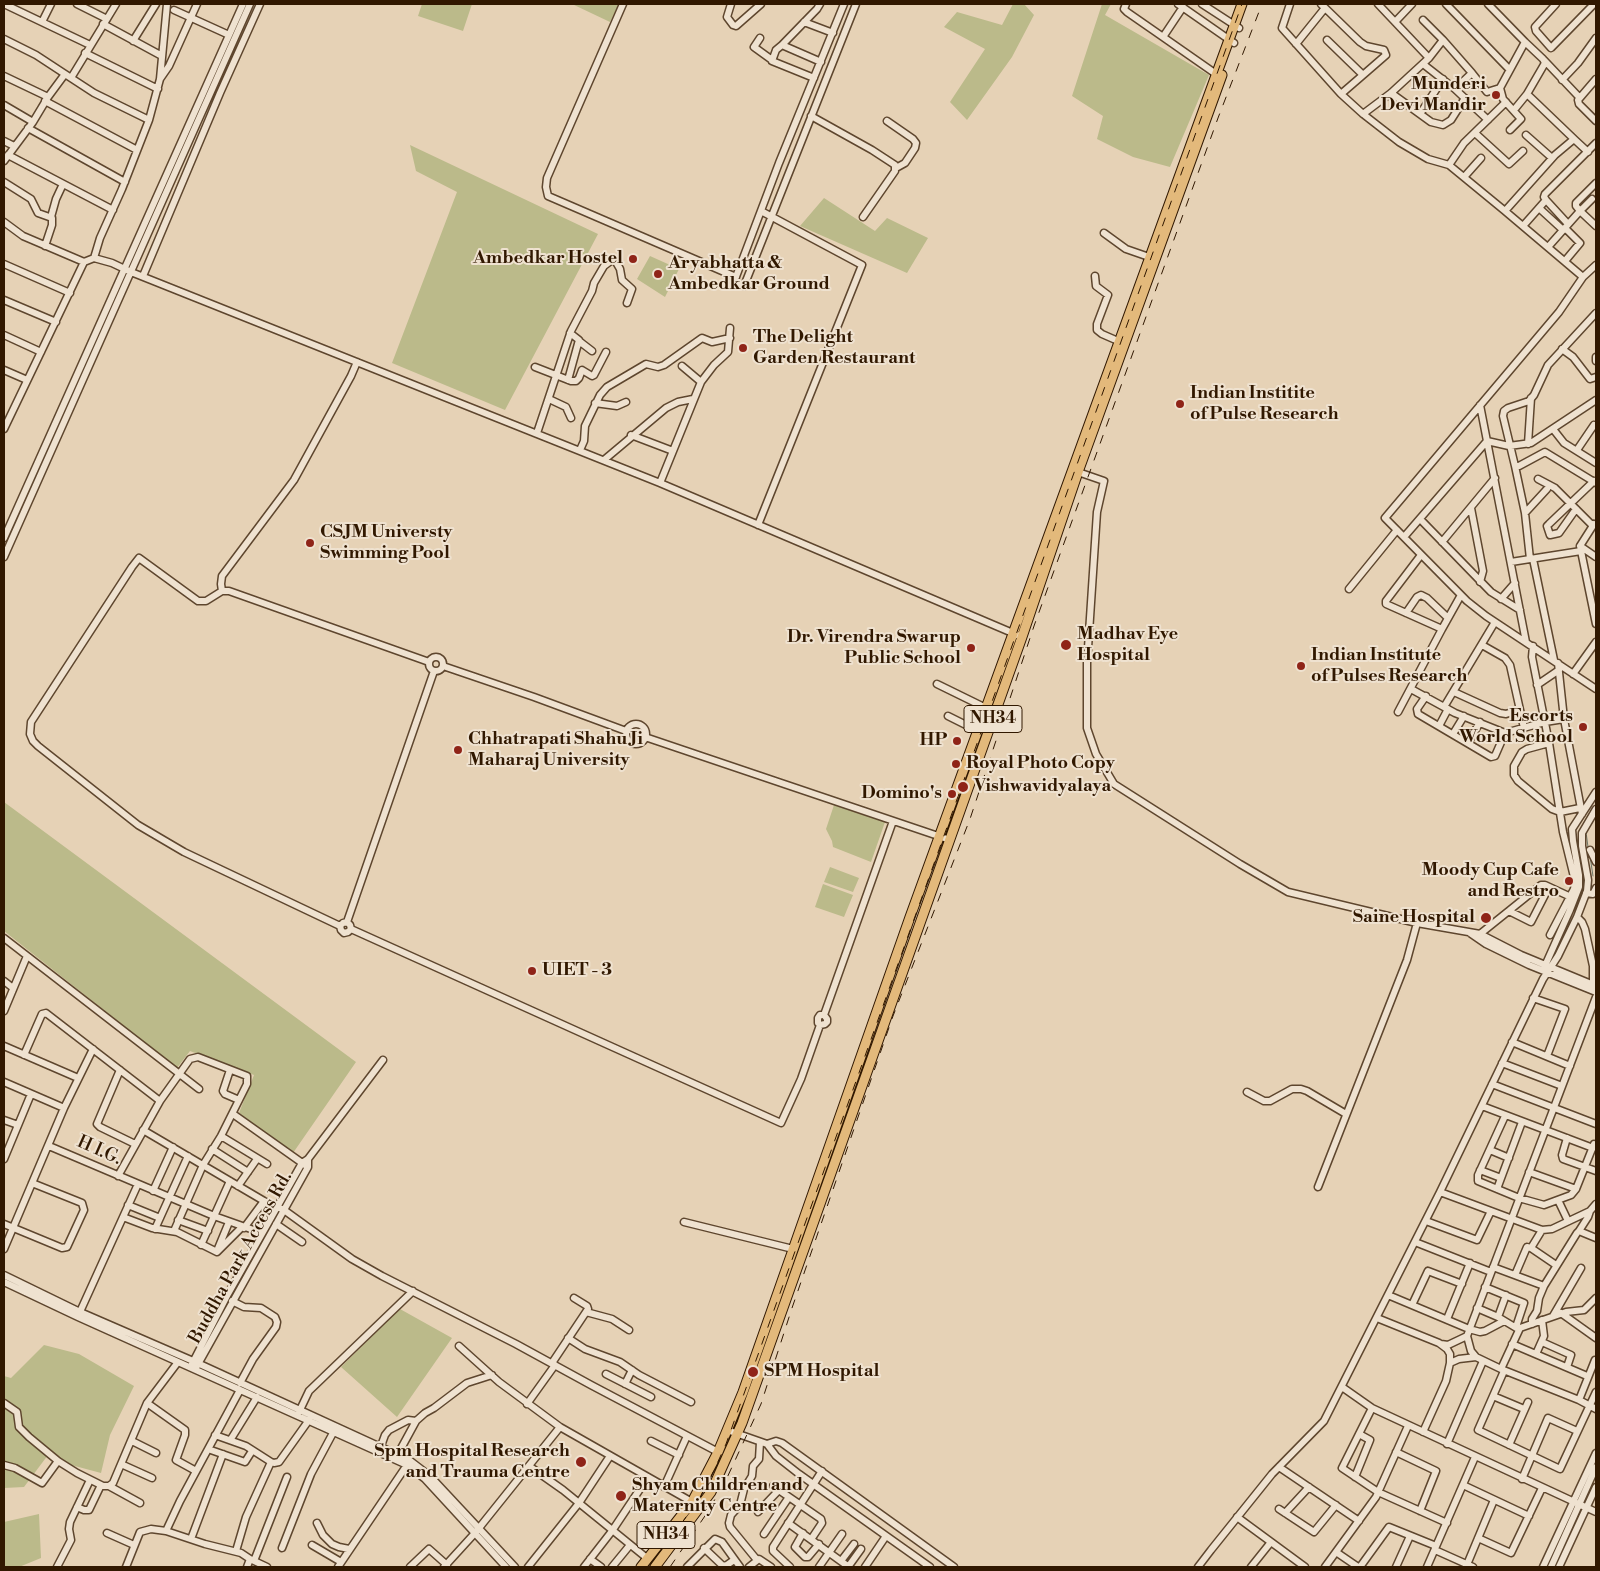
<!DOCTYPE html>
<style>
body{margin:0}
#map{position:relative;width:1600px;height:1571px;overflow:hidden;background:#e6d2b6;font-family:"Libre Bodoni",serif}
canvas{display:block}
.frame{position:absolute;inset:0;border:5px solid #311800;pointer-events:none}
</style>
<div id="map">
<canvas width="1600" height="1571"></canvas>
<div class="frame"></div>
</div>
<script>
const c = document.querySelector('canvas').getContext('2d');
c.lineJoin = 'round';
function fillPath(path, color) { c.fillStyle = color; c.fill(path, 'evenodd'); }
const poly = rows => new Path2D(rows.map(r => 'M' + r).join(''));
function strokePath(path, color, width, dash) { c.strokeStyle = color; c.lineWidth = width; c.lineCap = dash ? 'butt' : 'round'; c.setLineDash(dash || []); c.stroke(path); }
function write(font, color, halo, rows, align = 'center') {
  c.font = font + ' "Libre Bodoni",serif'; c.lineWidth = 4; c.setLineDash([]); c.textBaseline = 'middle'; c.strokeStyle = halo; c.fillStyle = color; for (const [text, x, y, turn = 0] of rows) {
    c.save(); c.translate(x, y); c.rotate((+turn || 0) * Math.PI / 180); c.textAlign = isNaN(turn) ? turn : align; if (halo) c.strokeText(text, 0, 0); c.fillText(text, 0, 0); c.restore();
  }
}
const green = poly([
 [422,4,472,4,463,31,418,16],
 [572,4,619,4,610,22],
 [1013,4,1024,4,1034,15,1012,57,967,120,950,102,985,49,944,27,957,12,1002,25],
 [1102,4,1111,4,1105,15,1209,75,1170,167,1133,157,1097,139,1103,116,1072,96],
 [410,145,598,234,505,410,392,363,457,192,416,171],
 [824,198,875,231,887,218,928,238,907,273,800,226],
 [650,256,679,269,665,297,637,279],
 [4,802,356,1062,293,1153,239,1113,254,1075,190,1051,177,1068,4,931],
 [834,805,885,822,871,862,833,847,832,841,826,829],
 [830,867,859,878,853,892,824,882],
 [823,884,853,895,844,917,815,907],
 [400,1309,452,1338,397,1417,341,1367],
 [44,1345,79,1354,134,1386,110,1435,101,1473,60,1462,48,1455,24,1487,4,1488,4,1376,11,1378],
 [39,1514,41,1558,19,1567,4,1567,4,1522]
]);
const stream = poly([
 [1586,832,1588,847],
 [1590,856,1593,876]
]);
const minor = poly([
 [4,4,90,45],
 [77,4,107,19],
 [167,4,160,79,149,120,122,189,100,238,94,258,112,263,131,272,660,483,1022,637],
 [623,4,547,178,546,187,548,196,736,277],
 [731,4,727,17,733,25,736,26,761,4],
 [820,4,817,9,782,45,821,62],
 [844,4,779,163,734,282,744,286,856,4],
 [1126,4,1124,9,1127,12,1163,37],
 [1178,4,1234,43],
 [1202,4,1239,28],
 [1290,4,1282,28,1341,94,1363,75],
 [1321,4,1360,42,1366,46,1384,50,1386,55,1363,75,1327,40],
 [1378,4,1429,58,1391,93,1363,114,1399,142,1428,159,1449,165,1505,211,1555,155,1574,139,1527,94,1545,63,1543,59,1525,42,1500,88,1503,99,1521,119,1510,130],
 [1446,4,1509,69],
 [1488,4,1525,42],
 [1556,4,1535,27,1536,31,1551,48,1594,4],
 [1183,7,1163,37,1216,74],
 [174,10,229,35],
 [1423,20,1443,40],
 [42,22,51,4],
 [804,22,833,33],
 [1395,22,1412,4],
 [103,24,162,56],
 [760,38,754,47,772,60],
 [4,39,36,55,65,74],
 [133,41,156,4],
 [1296,44,1325,8],
 [782,45,776,50,772,61,814,78],
 [85,53,158,89],
 [1544,60,1579,97],
 [1423,64,1455,89,1472,73,1443,40,1429,58],
 [1472,73,1487,92,1500,88],
 [4,76,48,97],
 [71,78,94,93,149,120],
 [160,79,169,66,197,4],
 [1596,79,1578,100,1579,104,1596,121],
 [1562,80,1578,63,1596,38],
 [1455,89,1488,120],
 [1391,93,1431,122,1443,125,1451,120,1465,98],
 [1341,94,1363,114],
 [45,101,137,150],
 [4,105,33,122],
 [1514,110,1527,94],
 [1420,114,1443,79],
 [811,116,872,150,895,165,895,171,863,217],
 [887,121,913,139,916,143,915,148,905,163,896,168],
 [28,128,125,182],
 [1475,133,1509,164,1523,151],
 [1526,135,1552,158],
 [1574,139,1588,152],
 [4,141,14,146],
 [8,155,113,210],
 [4,161,33,122,48,97,65,74,71,78,116,4],
 [1449,165,1464,143,1506,102],
 [1465,176,1481,158],
 [4,182,31,199,38,213,52,218,52,225,45,246],
 [1592,199,1580,211,1596,226],
 [1546,200,1568,224],
 [1539,208,1563,230],
 [1505,211,1583,277,1559,312,1385,518,1467,601,1486,616,1596,689],
 [51,217,56,199,63,184],
 [4,222,23,236,84,262],
 [1523,226,1546,200,1544,197,1545,194,1596,143],
 [1104,233,1126,249,1149,257],
 [1548,247,1580,211,1576,206,1576,203,1596,183],
 [1565,261,1580,243,1565,228],
 [4,264,70,293],
 [143,276,220,93,260,4],
 [1095,276,1096,286,1108,295,1097,324,1097,330,1102,334,1118,341],
 [1583,277,1596,265],
 [4,300,56,322],
 [1596,313,1548,365,1534,395,1529,401,1508,408,1504,411,1503,416,1515,466,1519,466,1545,452,1596,483],
 [4,335,41,352],
 [579,341,592,351],
 [1562,349,1573,357,1590,379,1596,377],
 [1596,357,1596,361],
 [682,366,701,382],
 [535,367,571,381,576,381,579,378,582,370,592,376,594,375,606,352],
 [4,370,27,380],
 [568,380,579,340,570,333],
 [549,399,566,407,571,418],
 [595,403,617,406,626,402],
 [1480,405,1526,642],
 [4,429,84,262,94,258],
 [1553,429,1564,443,1596,463],
 [537,433,571,331,592,291,594,283,604,266,612,260,616,262,620,269,622,280,632,289,627,303],
 [631,435,673,451],
 [1528,444,1531,398],
 [580,450,584,441,585,426,600,395,607,387,646,364,658,367,664,365,702,338,712,342,730,338],
 [1577,450,1594,425],
 [604,460,666,408,678,402,693,399],
 [1515,466,1525,513],
 [1078,472,1104,481,1097,512,1087,663,1087,728,1096,754,1114,784,1240,864,1288,892,1417,923,1480,934,1521,955,1596,986],
 [1538,479,1555,488,1593,526],
 [660,483,701,382,714,365,728,352,730,328],
 [1471,508,1483,571,1480,582],
 [1576,509,1559,533,1550,535,1547,526,1549,524,1594,481],
 [1420,519,1491,592,1520,610],
 [758,525,862,265,761,211],
 [1596,525,1594,524,1580,546,1596,624],
 [1404,537,1487,441,1509,446,1531,443,1596,400],
 [4,538,243,4],
 [1442,542,1495,478],
 [1580,546,1596,557],
 [1421,555,1386,601,1386,604,1442,629,1461,595],
 [4,557,250,4],
 [1530,559,1525,513,1547,489],
 [1533,559,1554,660],
 [1511,562,1581,551],
 [1349,589,1397,530],
 [222,591,221,584,222,576,294,480,351,376,357,362],
 [1501,599,1515,583],
 [1406,613,1417,597,1421,595,1427,598,1448,618],
 [1482,645,1505,658,1510,665,1524,728],
 [1533,646,1532,657,1549,743,1563,832,1575,881,1574,889,1550,935],
 '429 664a7 7 0 1 1 14 0a7 7 0 1 1-14 0Z',
 [1558,663,1564,719],
 [443,666,534,697,626,731],
 [1573,674,1596,642],
 [937,684,986,708],
 [1537,685,1559,670],
 [1411,689,1455,713,1505,733,1545,722,1564,719,1582,814],
 [1454,692,1500,713,1506,714,1518,710],
 [1426,696,1417,709,1418,714,1491,757,1495,756,1505,733],
 [1444,707,1495,622],
 [1398,712,1442,629],
 [948,716,978,731],
 '626 734a10 10 0 1 1 20 0a10 10 0 1 1-20 0Z',
 [1439,726,1448,709],
 [1453,734,1464,716],
 [645,737,950,840],
 [1468,743,1480,722],
 [1549,743,1527,749,1522,752,1514,766,1514,775,1518,781,1552,809,1560,812,1580,808],
 [1590,850,1596,862],
 [1586,893,1593,894,1596,888],
 [1509,911,1531,922,1549,887],
 [1577,917,1582,922,1585,929,1593,966,1593,985],
 [347,922,350,925,351,929,348,932,344,933,341,930,340,926,343,923,347,922,434,671],
 [340,926,184,852,138,825,38,746,33,741,30,734,31,722,132,567,139,558,198,601,206,601,222,591,229,591,429,662],
 [351,929,781,1123,801,1079,820,1025,818,1023,818,1018,820,1015,824,1015,827,1019,827,1022,825,1024,820,1025],
 [1470,933,1486,944,1529,965,1596,992],
 [1480,934,1541,885,1545,885,1573,898],
 [4,938,199,1089],
 [1544,968,1570,910,1579,887,1579,875,1573,841,1572,829,1596,792],
 [4,981,13,988],
 [1596,997,1467,1336,1471,1351,1476,1357,1501,1369,1579,1400,1596,1409],
 [1533,998,1565,1009,1547,1056],
 [4,1011,27,956],
 [824,1015,893,821],
 [1512,1042,1570,1066],
 [4,1046,78,1078],
 [24,1055,42,1014,46,1013,160,1101],
 [1502,1063,1562,1086],
 [120,1070,97,1124,100,1127,135,1144],
 [230,1070,223,1091,225,1094,239,1100],
 [4,1082,64,1108],
 [1492,1084,1596,1124],
 [1247,1092,1264,1101,1270,1101,1292,1089,1301,1089,1307,1091,1346,1114],
 [1482,1106,1593,1148],
 [233,1114,305,1165],
 [1505,1116,1478,1175,1478,1181,1519,1198,1544,1205,1571,1195,1576,1189],
 [4,1120,18,1125],
 [143,1130,264,1201,284,1210,352,1259,382,1276,516,1344,591,1385,718,1452],
 [221,1136,267,1164],
 [1567,1138,1562,1155,1563,1159,1596,1171],
 [49,1146,214,1216,262,1233],
 [212,1149,248,1172],
 [1490,1150,1509,1158],
 [4,1159,31,1094],
 [1480,1170,1501,1178],
 [1529,1172,1576,1189,1594,1144],
 [118,1176,160,1101,190,1059,198,1057,247,1076,247,1084,221,1136,203,1165,174,1231],
 [238,1186,257,1159],
 [1318,1187,1407,960,1417,923],
 [1497,1189,1522,1122],
 [153,1191,173,1147],
 [1440,1192,1542,1230,1552,1229,1590,1211,1596,1204],
 [1558,1200,1568,1221],
 [128,1205,160,1218],
 [123,1217,152,1228,177,1232,217,1252,242,1227],
 [178,1220,208,1231],
 [1426,1221,1477,1240,1491,1211],
 [684,1222,793,1249],
 [4,1224,62,1248,67,1247,84,1210,82,1203,32,1183],
 [276,1224,302,1242],
 [244,1228,264,1201],
 [155,1229,188,1156],
 [1579,1231,1588,1217,1590,1211],
 [1415,1242,1491,1272],
 [201,1245,230,1181],
 [1531,1248,1542,1230],
 [4,1249,64,1108,93,1049],
 [217,1251,229,1222],
 [1493,1267,1544,1286,1577,1233,1579,1231,1596,1238],
 [4,1275,80,1312,193,1361,409,1460,430,1476,515,1567],
 [1515,1275,1527,1247,1531,1248,1556,1265],
 [4,1282,78,1317,407,1465,425,1479,506,1567],
 [1485,1287,1524,1303,1516,1327],
 [1388,1295,1469,1329,1480,1332,1485,1331,1504,1321],
 [232,1301,244,1307,261,1308,275,1317,277,1322,276,1327,253,1359,240,1383],
 [1412,1305,1428,1271,1462,1284],
 [1477,1308,1498,1317,1518,1329],
 [586,1312,612,1319,629,1330],
 [1561,1313,1596,1338],
 [79,1314,138,1184],
 [1553,1316,1581,1268],
 [1498,1317,1506,1295],
 [1377,1318,1439,1343,1447,1349,1450,1354,1450,1363,1446,1381,1423,1432],
 [1447,1319,1470,1263],
 [1532,1324,1532,1319,1537,1311,1539,1298,1544,1286],
 [568,1338,585,1349,620,1362,639,1375,691,1402],
 [1542,1342,1571,1355,1567,1367],
 [1441,1344,1448,1345,1467,1336],
 [1512,1344,1587,1376],
 [459,1346,499,1382,560,1427,692,1502],
 [1536,1354,1544,1336,1542,1320],
 [552,1363,588,1309,587,1306,574,1298],
 [1450,1363,1459,1359,1476,1357],
 [192,1364,228,1294,302,1163,308,1159,383,1060],
 [197,1366,308,1167,308,1159],
 [1501,1369,1520,1328,1566,1312,1584,1310,1596,1298],
 [1504,1371,1478,1430,1560,1469,1596,1392],
 [606,1374,651,1397],
 [625,1384,632,1370],
 [1342,1387,1372,1408,1596,1512],
 [1493,1396,1524,1409],
 [1579,1400,1595,1360],
 [4,1403,17,1412,19,1427,29,1437,58,1461,77,1473,103,1486,109,1486,113,1483,147,1403,178,1362],
 [147,1403,185,1430,185,1435,176,1460,196,1471],
 [527,1404,555,1365],
 [1372,1408,1342,1468,1378,1492,1447,1523],
 [299,1412,309,1391,413,1291],
 [727,1430,767,1444,776,1456,799,1474,930,1567],
 [215,1435,246,1446,271,1462,246,1517,236,1551],
 [231,1439,257,1397],
 [132,1441,156,1453],
 [651,1441,679,1455],
 [767,1444,776,1441,782,1443,954,1567],
 [1447,1444,1483,1361],
 [1509,1445,1528,1402],
 [381,1446,385,1435,389,1430,408,1420,416,1421],
 [208,1449,245,1462,252,1451],
 [1396,1452,1436,1471,1420,1511],
 [398,1454,416,1421,425,1413,434,1408,467,1383,492,1375],
 [271,1462,274,1463,279,1462,309,1420],
 [121,1464,152,1478],
 [4,1465,15,1468,42,1483,58,1461],
 [529,1466,563,1490,648,1559],
 [1279,1467,1359,1521],
 [1355,1477,1370,1440,1359,1434],
 [1522,1479,1548,1418,1577,1431],
 [1463,1485,1529,1516],
 [109,1486,140,1503],
 [773,1486,821,1519,822,1523,812,1538],
 [664,1487,687,1436],
 [77,1507,84,1510,89,1510,101,1485],
 [1279,1509,1314,1532,1336,1505],
 [758,1512,779,1490],
 [1285,1513,1309,1487],
 [1237,1517,1305,1567],
 [317,1523,323,1535,332,1544,339,1547,349,1549],
 [788,1523,849,1567],
 [166,1531,180,1501,240,1390],
 [107,1533,134,1545],
 [803,1533,795,1547,805,1557,808,1557,819,1544],
 [764,1534,789,1497],
 [1478,1538,1511,1553,1542,1488],
 [191,1539,223,1454],
 [312,1545,341,1562],
 [282,1548,311,1474,334,1431],
 [704,1548,723,1566,727,1565,734,1560],
 [1435,1550,1473,1567],
 [1336,1552,1358,1567],
 [590,1559,601,1567],
 [757,1560,730,1527,729,1523,731,1515,740,1505,744,1489,752,1476,753,1466,759,1459,760,1442],
 [254,1561,287,1477],
 [841,1561,854,1544],
 [57,1567,71,1540,69,1529,70,1522,90,1480],
 [126,1567,140,1532,151,1529,166,1531,205,1544,241,1553,250,1559],
 [247,1567,250,1559,267,1567],
 [338,1567,407,1465],
 [410,1567,429,1549,447,1565],
 [444,1567,475,1533,560,1427],
 [528,1567,579,1503,610,1456],
 [584,1567,612,1531,648,1477],
 [612,1567,630,1545],
 [687,1567,715,1539,722,1542,740,1567],
 [749,1567,759,1559,771,1567],
 [790,1567,773,1551,773,1547,822,1471],
 [819,1567,842,1534],
 [848,1567,861,1549],
 [865,1567,886,1536],
 [1198,1567,1211,1550,1272,1474,1324,1421,1440,1192,1543,979,1558,956,1577,917,1587,891,1588,880,1582,846,1582,833,1596,809],
 [1251,1567,1271,1542],
 [1325,1567,1376,1497,1408,1426],
 [1360,1567,1389,1527,1436,1546],
 [1396,1567,1410,1536],
 [1427,1567,1475,1457],
 [1466,1567,1494,1500],
 [1543,1567,1596,1453],
 [1551,1567,1596,1467],
 [1559,1567,1596,1487]
]);
const highway = poly([
 [641,1567,692,1502,718,1452,743,1392,910,917,1242,4],
 [655,1567,711,1492,742,1423,1022,637,1078,472,1222,75]
]);
const rail = poly([
 [648,1567,679,1527,706,1488,726,1444,1242,4],
 [670,1567,707,1513,726,1480,761,1404,792,1308,893,1016,970,819,1034,626,1218,118,1262,4]
]);
const markers = [
 [1496,95,5,"#8f2418"],
 [633,259,5,"#8f2418"],
 [658,274,5,"#8f2418"],
 [743,348,5,"#8f2418"],
 [1180,404,5,"#8f2418"],
 [310,543,5,"#8f2418"],
 [1066,645,6,"#8f2418"],
 [971,648,5,"#8f2418"],
 [1301,666,5,"#8f2418"],
 [1583,727,5,"#8f2418"],
 [957,741,5,"#8f2418"],
 [458,750,5,"#8f2418"],
 [956,764,5,"#8f2418"],
 [963,787,6,"#8f2418"],
 [952,794,5,"#8f2418"],
 [1569,881,5,"#8f2418"],
 [1486,918,6,"#8f2418"],
 [532,971,5,"#8f2418"],
 [753,1372,6,"#8f2418"],
 [581,1462,6,"#8f2418"],
 [621,1496,6,"#8f2418"]
];
const shields = [
 [993,719,58],
 [666,1535,58]
];
const shieldNames = [
 ["NH34",993,719],
 ["NH34",666,1535]
];
const poiNames = [
 ["Munderi",1486,85,"right"],
 ["Devi Mandir",1486,106,"right"],
 ["Ambedkar Hostel",623,259,"right"],
 ["Aryabhatta &",668,264],
 ["Ambedkar Ground",668,285],
 ["The Delight",753,338],
 ["Garden Restaurant",753,359],
 ["Indian Institite",1190,394],
 ["of Pulse Research",1190,415],
 ["CSJM Universty",320,533],
 ["Swimming Pool",320,554],
 ["Madhav Eye",1077,635],
 ["Hospital",1077,656],
 ["Dr. Virendra Swarup",961,638,"right"],
 ["Public School",961,659,"right"],
 ["Indian Institute",1311,656],
 ["of Pulses Research",1311,677],
 ["Escorts",1573,717,"right"],
 ["World School",1573,738,"right"],
 ["Chhatrapati Shahu Ji",468,740],
 ["Maharaj University",468,761],
 ["HP",947,741,"right"],
 ["Royal Photo Copy",966,764],
 ["Vishwavidyalaya",974,787],
 ["Domino's",942,794,"right"],
 ["Moody Cup Cafe",1559,871,"right"],
 ["and Restro",1559,892,"right"],
 ["Saine Hospital",1475,918,"right"],
 ["UIET - 3",542,971],
 ["SPM Hospital",764,1372],
 ["Spm Hospital Research",570,1452,"right"],
 ["and Trauma Centre",570,1473,"right"],
 ["Shyam Children and",632,1486],
 ["Maternity Centre",632,1507]
];
const streetNames = [
 ["H I.G.",99,1151,24],
 ["Buddha Park Access Rd.",241,1258,-61]
];
fillPath(green, '#bbba8a');
strokePath(stream, '#6e7868', 1);
strokePath(minor, '#5e462e', 9);
strokePath(highway, '#311800', 11);
strokePath(minor, '#efe2d0', 6);
strokePath(highway, '#e3b97b', 9);
strokePath(rail, '#311800', 1, [9, 9]);
for (const [x, y, r, color] of markers) { const dot = new Path2D(); dot.arc(x, y, r, 0, 2 * Math.PI); c.fillStyle = color; c.fill(dot); strokePath(dot, '#efe2d0', 2); }
for (const [x, y, w] of shields) { const box = new Path2D(); box.roundRect(x - w / 2, y - 13.5, w, 27, 4); c.fillStyle = '#efe2d0'; c.fill(box); strokePath(box, '#311800', 1); }
write('bold 16px', '#311800', null, shieldNames);
write('bold 18px', '#311800', '#efe2d0', poiNames, 'left');
write('18px', '#311800', '#efe2d0', streetNames);
</script>
